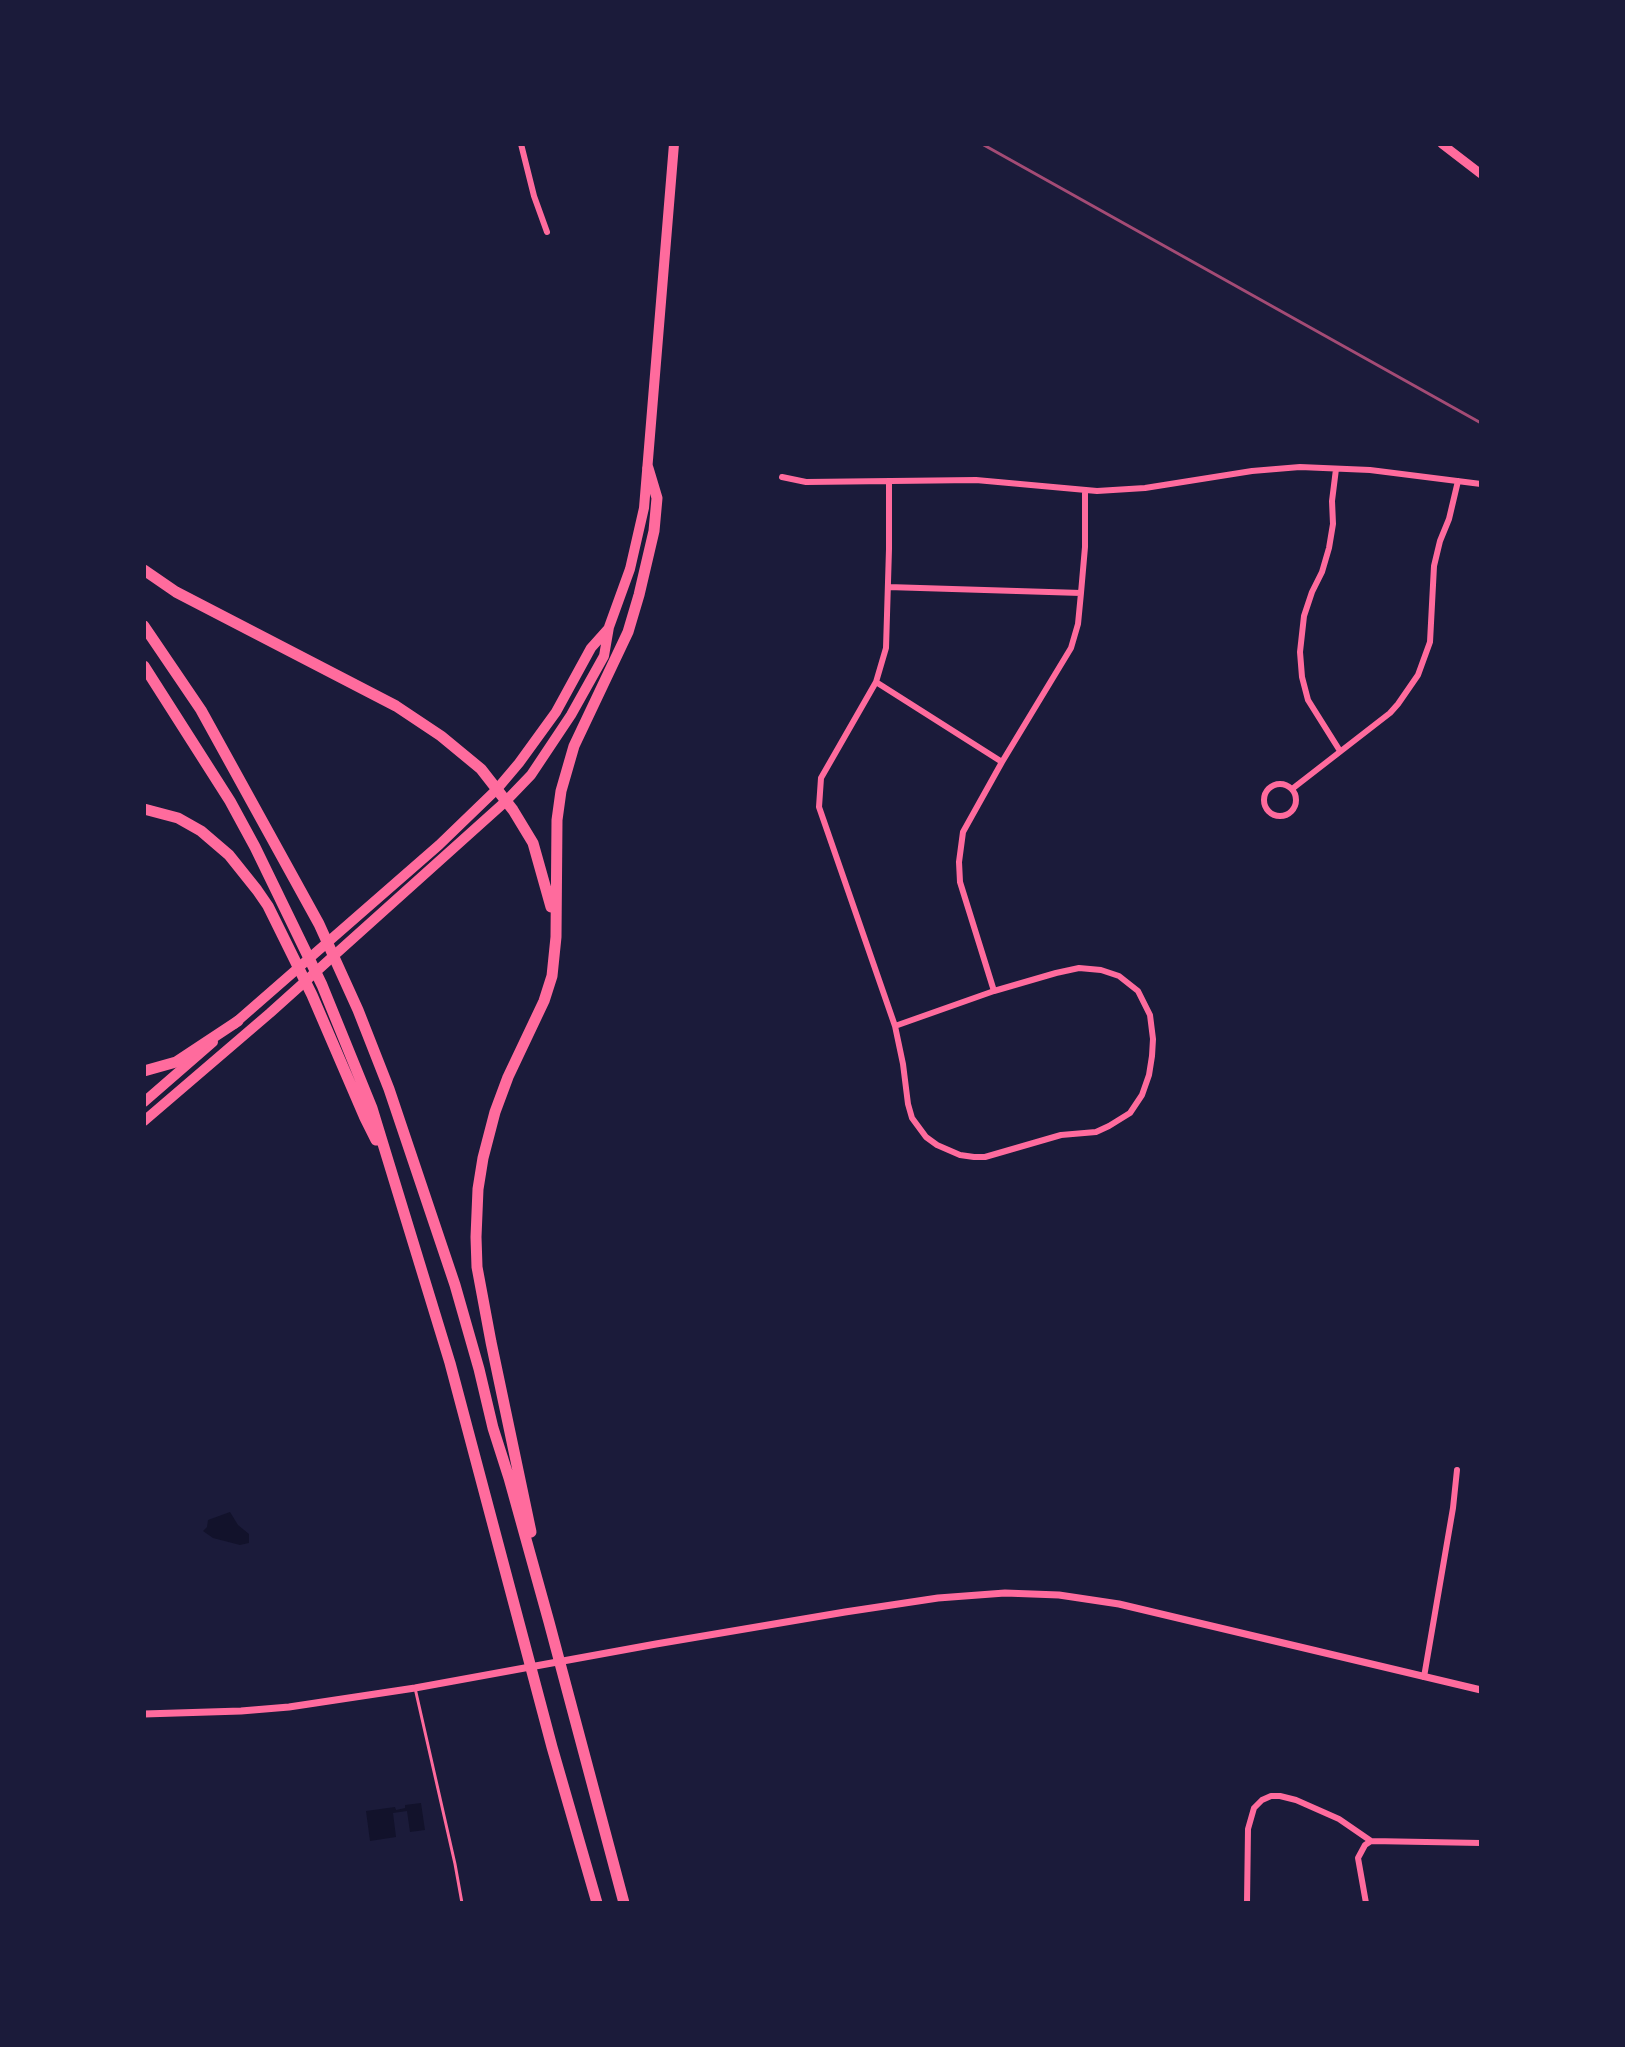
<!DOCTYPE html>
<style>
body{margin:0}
#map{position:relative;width:1625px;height:2047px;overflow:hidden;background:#1b1b3a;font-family:Manrope,sans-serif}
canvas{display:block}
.frame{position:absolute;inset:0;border:146px solid #1b1b3a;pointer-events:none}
</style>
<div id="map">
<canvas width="1625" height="2047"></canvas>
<div class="frame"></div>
</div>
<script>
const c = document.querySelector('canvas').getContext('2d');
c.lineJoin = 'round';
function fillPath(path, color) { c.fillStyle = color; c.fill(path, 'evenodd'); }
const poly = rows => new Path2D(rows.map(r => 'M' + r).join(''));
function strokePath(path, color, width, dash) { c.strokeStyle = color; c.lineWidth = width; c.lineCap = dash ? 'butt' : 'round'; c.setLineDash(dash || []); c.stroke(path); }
const water = poly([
 [230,1512,238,1525,249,1534,249,1543,240,1545,213,1538,203,1531,207,1527,208,1520],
 [421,1803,425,1830,410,1832,407,1811,393,1813,396,1837,370,1841,366,1811,395,1807,396,1810,405,1808,405,1805]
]);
const service = poly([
 [415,1688,455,1864,462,1903]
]);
const minor = poly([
 [521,144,534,196,547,232],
 [1336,469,1332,501,1333,524,1329,548,1322,572,1312,592,1304,616,1300,652,1302,677,1308,700,1340,751],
 [782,477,806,482,976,480,1097,491,1145,488,1252,471,1300,467,1370,470,1481,484],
 [889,481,889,549,886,648,876,682,821,778,819,807,895,1026,903,1064,908,1104,912,1118,926,1137,937,1145,960,1155,974,1157,985,1157,1061,1135,1096,1132,1109,1126,1130,1113,1142,1095,1149,1075,1152,1056,1153,1039,1150,1015,1138,991,1119,976,1101,970,1079,968,1056,973,994,991,895,1026],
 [888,587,1081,593],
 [876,682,1002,762],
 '1264 800a16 16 0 1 1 32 0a16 16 0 1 1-32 0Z',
 [1292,789,1390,713,1398,704,1418,675,1430,642,1434,566,1440,541,1449,519,1458,481],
 [994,991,960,882,959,862,963,832,1002,762,1071,648,1078,624,1081,593,1085,547,1085,490],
 [1424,1677,1453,1508,1457,1470],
 [1371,1841,1481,1843],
 [1247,1903,1248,1829,1254,1808,1262,1800,1271,1796,1280,1796,1296,1800,1339,1819,1371,1841],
 [1366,1903,1358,1858,1365,1845,1371,1841]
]);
const tertiary = poly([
 [144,1714,241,1711,289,1707,415,1688,656,1644,845,1612,938,1598,1005,1593,1059,1595,1119,1604,1481,1690]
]);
const primary = poly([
 [1442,144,1481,174]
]);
const trunk = poly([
 [234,1024,439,845,497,789,519,763,556,712,591,648,608,629],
 [144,1102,213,1042],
 [144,1121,270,1013,506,801,531,775,571,715,604,656,609,627,630,569,644,508,674,144]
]);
const motorway = poly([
 [144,570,176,592,396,706,441,736,481,769,513,810,533,843,551,907],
 [144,626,201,710,319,924,358,1010,389,1089,455,1285,479,1369,493,1428,509,1478,549,1622,624,1903],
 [144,666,230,801,255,847,322,985,372,1108,450,1363,552,1747,597,1903],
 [144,809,178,818,201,831,229,855,257,890,268,906,312,995,365,1118,376,1140],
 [144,1071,176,1062,238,1021],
 [531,1532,491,1342,477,1267,476,1237,478,1189,483,1158,495,1112,508,1077,544,1001,552,976,556,937,557,820,561,791,574,746,628,632,639,595,654,531,657,498,648,468]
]);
const rail = poly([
 [982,144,1481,423]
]);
fillPath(water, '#12122b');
strokePath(service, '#ff6b9d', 3);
strokePath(minor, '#ff6b9d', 6);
strokePath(tertiary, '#ff6b9d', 7);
strokePath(primary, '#ff6b9d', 9);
strokePath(trunk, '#ff6b9d', 10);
strokePath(motorway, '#ff6b9d', 11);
strokePath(rail, '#a44b75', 3);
</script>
